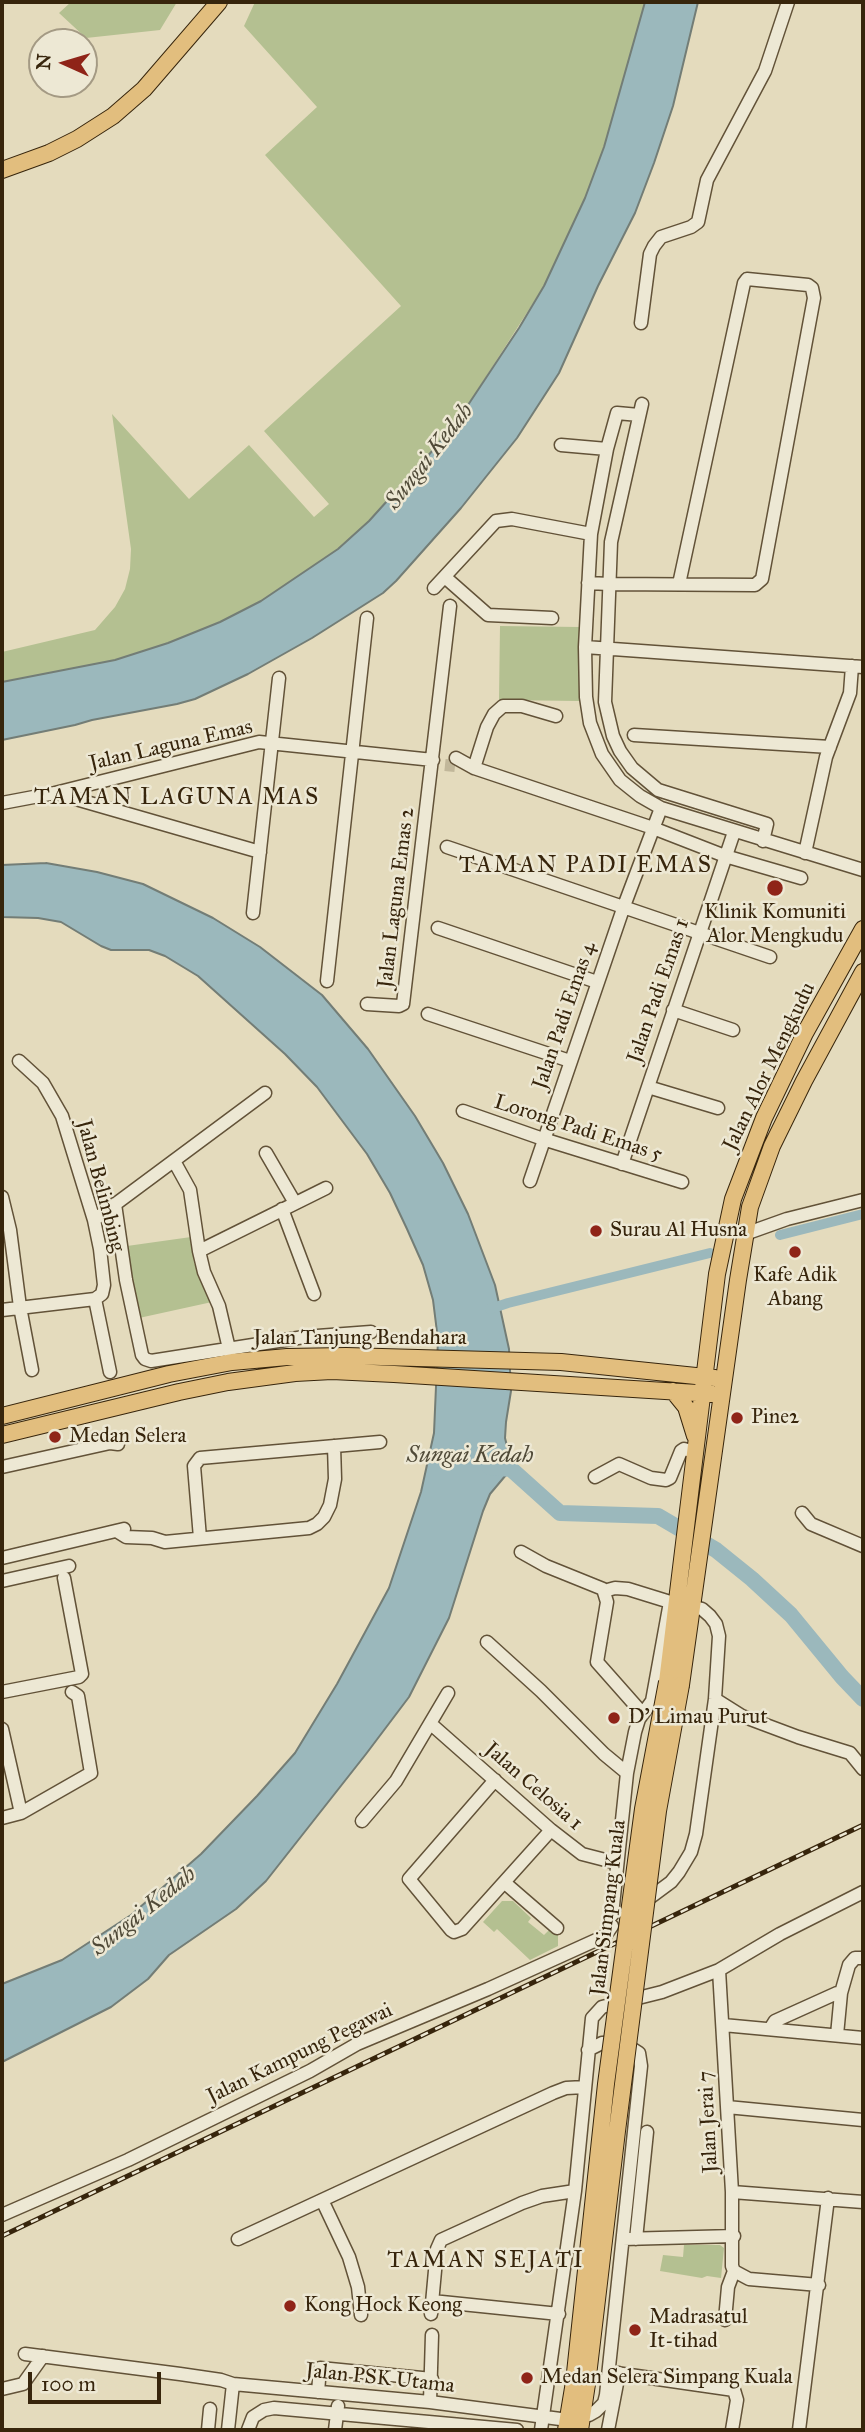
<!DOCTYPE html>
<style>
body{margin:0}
#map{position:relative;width:865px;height:2432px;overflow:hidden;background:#e4dbbd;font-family:"IM FELL Great Primer",serif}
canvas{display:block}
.frame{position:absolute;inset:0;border:4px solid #37250c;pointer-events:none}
.north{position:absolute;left:28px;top:28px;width:70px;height:70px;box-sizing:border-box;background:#ede8d4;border:2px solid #a49a84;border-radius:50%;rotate:274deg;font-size:19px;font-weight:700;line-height:28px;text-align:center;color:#37250c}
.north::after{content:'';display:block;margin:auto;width:24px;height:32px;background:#8f2418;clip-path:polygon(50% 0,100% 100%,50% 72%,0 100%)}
.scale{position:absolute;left:28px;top:2372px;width:133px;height:32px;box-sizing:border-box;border:4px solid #37250c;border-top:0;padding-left:9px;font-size:21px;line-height:24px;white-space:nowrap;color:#37250c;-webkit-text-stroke:5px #ede8d4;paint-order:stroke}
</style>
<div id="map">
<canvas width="865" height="2432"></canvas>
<div class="frame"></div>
<div class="north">N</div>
<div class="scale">100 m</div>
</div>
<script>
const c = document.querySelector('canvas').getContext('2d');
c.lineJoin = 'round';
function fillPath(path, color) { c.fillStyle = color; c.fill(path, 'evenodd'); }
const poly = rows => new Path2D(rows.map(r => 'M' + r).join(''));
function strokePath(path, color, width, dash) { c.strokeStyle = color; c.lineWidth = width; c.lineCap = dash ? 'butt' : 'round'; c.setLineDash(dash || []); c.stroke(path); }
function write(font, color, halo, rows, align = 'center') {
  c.font = font + ' "IM FELL Great Primer",serif'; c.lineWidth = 5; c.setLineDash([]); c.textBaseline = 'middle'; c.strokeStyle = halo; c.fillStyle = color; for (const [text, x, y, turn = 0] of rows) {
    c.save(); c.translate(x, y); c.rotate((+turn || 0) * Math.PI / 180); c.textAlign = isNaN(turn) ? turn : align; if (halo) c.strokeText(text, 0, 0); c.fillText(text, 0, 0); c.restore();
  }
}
const green = poly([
 [71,2,177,2,160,30,86,38,59,13],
 [255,2,645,2,604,147,585,198,544,286,466,408,434,449,369,521,338,549,298,576,261,601,220,622,168,643,114,660,2,682,2,652,95,630,115,607,125,589,130,569,131,549,112,414,189,499,249,445,314,517,329,504,264,431,401,306,265,155,317,107,244,26],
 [500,626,579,627,579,701,499,700],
 [191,1237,194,1263,212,1302,139,1318,127,1246],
 [502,1901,513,1901,531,1918,528,1922,544,1935,551,1928,558,1934,558,1946,530,1960,497,1929,494,1932,483,1922],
 [684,2245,720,2245,724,2248,721,2278,707,2276,702,2278,660,2271,663,2255,683,2257]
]);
const water = poly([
 [645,2,698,2,673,106,654,163,635,213,598,286,559,373,517,438,461,508,396,581,383,593,312,638,248,674,195,699,177,704,92,720,75,725,2,740,2,682,115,660,168,643,220,622,261,601,338,549,369,521,434,449,466,408,519,328,544,286,585,198,604,147,645,2],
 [46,863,97,872,143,884,213,918,260,947,322,995,368,1049,415,1116,443,1163,468,1214,495,1285,509,1349,511,1391,506,1422,505,1438,511,1462,511,1469,490,1494,483,1511,449,1618,409,1697,366,1754,266,1881,236,1909,169,1955,148,1979,111,2007,2,2062,2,1984,62,1960,131,1915,201,1854,257,1796,295,1753,337,1684,389,1588,421,1492,434,1433,438,1340,433,1300,423,1265,407,1229,390,1193,367,1154,317,1087,285,1054,198,976,165,956,149,950,111,950,101,946,61,922,38,918,2,917,2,865,46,863]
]);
const canal = poly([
 [780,1235,863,1214],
 [490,1309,508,1303,710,1253]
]);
const river = poly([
 [490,1467,511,1469,560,1513,658,1516,716,1550,752,1579,791,1615,842,1677,863,1699]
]);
const minorTunnel = poly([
 [445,765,455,766]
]);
const minor = poly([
 [641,323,650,254,654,246,661,237,691,227,698,222,707,180,765,71,788,2],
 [642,404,611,542,605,702,613,736,620,751,632,768,658,790,767,824,763,841],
 [639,415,617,413,607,449,591,534,585,647,586,697,590,723,602,754,620,780,640,796,661,808,863,870],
 [561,445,607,449],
 [446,578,488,615,552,618],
 [588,583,609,584,755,585,762,579,814,298,812,288,808,285,747,279,744,283,679,584],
 [434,588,496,521,512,519,591,534],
 [585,647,863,667],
 [634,735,830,747],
 [456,758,474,768,653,828,725,856,801,878],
 [474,768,487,727,494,714,503,706,522,706,556,716],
 [55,793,260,852],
 [2,803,55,793,259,742,433,760],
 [447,847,770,957],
 [805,853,826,757,850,693,852,666],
 [253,913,279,678],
 [438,928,597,982],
 [327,981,367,618],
 [367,1004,399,1006,403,1004,450,606],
 [673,1010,733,1030],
 [428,1014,570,1061],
 [19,1061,43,1083,62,1116,94,1220,100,1249,104,1285,102,1294,95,1299],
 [648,1087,718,1108],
 [463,1111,543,1139,682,1182],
 [266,1153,295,1203],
 [174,1161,190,1190,199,1251,204,1272,219,1306,230,1353],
 [622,1164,734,832],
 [530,1181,624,906,661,808],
 [2,1197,10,1230,20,1307,32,1370],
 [115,1204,126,1280,142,1355,145,1359,151,1361,304,1337,371,1332],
 [282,1209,314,1294],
 [94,1220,265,1093],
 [745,1234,787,1219,863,1200],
 [199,1251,326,1188],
 [95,1299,110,1372],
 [2,1310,95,1299],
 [2,1467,110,1443,118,1444],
 [595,1477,619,1464,651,1478,666,1480,670,1478,681,1451,684,1449,695,1452],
 [802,1513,811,1524,863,1546],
 [118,1532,126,1537,152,1538,165,1542,309,1528,317,1524,324,1517,330,1505,335,1479,334,1446],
 [200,1538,194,1466,200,1458,380,1442],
 [521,1552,546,1566,603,1589,607,1602,597,1662,643,1714],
 [2,1558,124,1529],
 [2,1581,69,1566],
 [604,1591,615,1588,628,1589,670,1602],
 [487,1642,541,1691,604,1754,627,1773],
 [2,1692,79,1677,82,1674,64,1578],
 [715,1699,742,1716,798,1737,850,1753,863,1769],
 [431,1724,551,1830,582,1854,617,1863],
 [2,1729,21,1813],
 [495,1780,409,1879,451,1930,454,1932,462,1929,551,1830],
 [2,1818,21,1813,91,1773,78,1696,72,1692],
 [362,1821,396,1781,448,1693],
 [505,1883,557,1928],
 [644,1902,671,1882,679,1872,691,1852,696,1834,715,1699,719,1636,716,1624,710,1616,702,1609,691,1606],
 [612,1915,627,1773,635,1732,639,1719,652,1701,670,1602],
 [719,1970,732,2192,732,2266,734,2271],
 [723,2025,863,2038],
 [770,2029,775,2021,837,1993,841,1993],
 [837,2035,841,1993,849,1965,855,1958,863,1958],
 [727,2107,863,2120],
 [732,2192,863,2202],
 [322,2200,349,2257,358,2287,361,2315],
 [2,2215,128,2160,310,2071,357,2044,488,1989,605,1936,612,1926],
 [238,2239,553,2093,566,2088,585,2087],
 [623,2239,734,2236],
 [636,2239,647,2132],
 [734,2271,749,2279,819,2285],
 [432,2301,559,2314],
 [431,2314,437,2249,441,2240,522,2203,542,2196,575,2191],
 [725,2320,728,2287,734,2271],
 [25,2354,180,2374,221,2380,233,2384,430,2402,568,2420],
 [609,2372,734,2390,737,2400,732,2430],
 [2,2389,23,2384,43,2356],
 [318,2392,320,2368,432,2379],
 [430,2402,432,2335],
 [583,2415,589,2415,596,2411,604,2403,606,2395,641,2066,639,2053,622,2042,602,2043,588,2050],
 [208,2430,210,2409],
 [228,2430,233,2384],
 [248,2430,253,2417,264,2410,274,2408,517,2430],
 [335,2430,338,2406],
 [541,2430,575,2191,592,2018,602,2007,662,1992,719,1970,780,1934,863,1892],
 [608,2430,619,2373],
 [799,2430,828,2198]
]);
const major = poly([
 [2,170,49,153,77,139,113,116,144,89,219,2],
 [673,1391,686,1407,695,1436],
 [2,1416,169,1374,232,1362,287,1357,346,1356,561,1362,715,1378],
 [2,1435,179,1392,228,1382,295,1373,332,1371,394,1374,713,1394],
 [667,1682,717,1274,733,1199,764,1118,805,1033,863,929],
 [681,1685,738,1280,750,1207,772,1146,804,1081,863,972],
 [566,2430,574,2382],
 [580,2430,587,2384]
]);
const rail = poly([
 [2,2236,863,1825]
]);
const majorBridge = poly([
 [574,2382,606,2084,643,1809,667,1682],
 [587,2384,617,2131,658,1811,681,1685]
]);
const markers = [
 [775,888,9,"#8f2418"],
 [596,1231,7,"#8f2418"],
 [795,1252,7,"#8f2418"],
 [737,1418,7,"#8f2418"],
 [55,1437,7,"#8f2418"],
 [614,1718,7,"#8f2418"],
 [290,2306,7,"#8f2418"],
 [635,2330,7,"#8f2418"],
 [527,2378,7,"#8f2418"]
];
const streetNames = [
 ["Jalan Laguna Emas",171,746,-13],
 ["Jalan Laguna Emas 2",397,898,-83],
 ["Jalan Padi Emas 1",659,991,-71],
 ["Jalan Padi Emas 4",565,1016,-71],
 ["Jalan Alor Mengkudu",770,1067,-64],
 ["Lorong Padi Emas 5",578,1129,18],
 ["Jalan Belimbing",100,1186,75],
 ["Jalan Tanjung Bendahara",360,1339],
 ["Jalan Celosia 1",533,1787,41],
 ["Jalan Simpang Kuala",609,1908,-83],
 ["Jalan Kampung Pegawai",300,2054,-26],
 ["Jalan Jerai 7",709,2122,-93],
 ["Jalan PSK Utama",380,2379,6]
];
const poiNames = [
 ["Klinik Komuniti",775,913,"center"],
 ["Alor Mengkudu",775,937,"center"],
 ["Surau Al Husna",610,1231],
 ["Kafe Adik",795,1276,"center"],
 ["Abang",795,1300,"center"],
 ["Pine2",751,1418],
 ["Medan Selera",69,1437],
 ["D' Limau Purut",628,1718],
 ["Kong Hock Keong",304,2306],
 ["Madrasatul",649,2318],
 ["It-tihad",649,2342],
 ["Medan Selera Simpang Kuala",541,2378]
];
const waterNames = [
 ["Sungai Kedah",430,457,-52],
 ["Sungai Kedah",470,1456],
 ["Sungai Kedah",144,1912,-39]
];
const neighbourhoodNames = [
 ["TAMAN LAGUNA MAS",177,798],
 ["TAMAN PADI EMAS",586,866],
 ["TAMAN SEJATI",486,2261]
];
fillPath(green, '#b4c091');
fillPath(water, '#9bb8bc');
strokePath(water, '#737d76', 2);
strokePath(canal, '#9bb8bc', 10);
strokePath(river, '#9bb8bc', 16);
strokePath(minorTunnel, '#c1b79a', 12, [12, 6]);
strokePath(minor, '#625238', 15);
strokePath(major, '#37250c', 18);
strokePath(minor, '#ede8d4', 12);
strokePath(major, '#e2be7e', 16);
strokePath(rail, '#37250c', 5);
strokePath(rail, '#ede8d4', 2.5, [8]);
strokePath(majorBridge, '#37250c', 18, []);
strokePath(majorBridge, '#e2be7e', 16);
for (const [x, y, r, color] of markers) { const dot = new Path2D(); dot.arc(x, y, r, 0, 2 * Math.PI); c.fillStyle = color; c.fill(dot); strokePath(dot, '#ede8d4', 2.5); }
write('21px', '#37250c', '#ede8d4', streetNames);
write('21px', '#37250c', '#ede8d4', poiNames, 'left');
write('italic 23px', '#504a38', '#ede8d4', waterNames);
c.letterSpacing = '2px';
write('23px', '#37250c', '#ede8d4', neighbourhoodNames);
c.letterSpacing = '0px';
</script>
